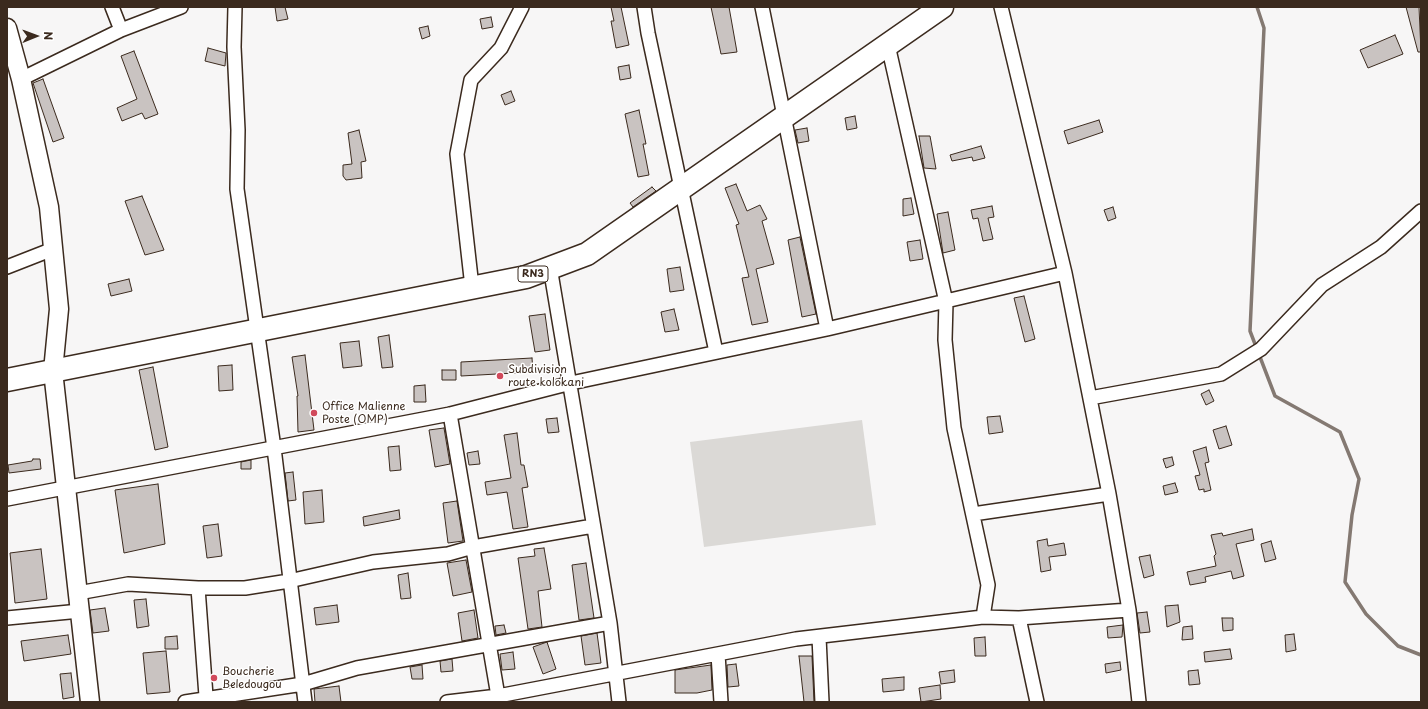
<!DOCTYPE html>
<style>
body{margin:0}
#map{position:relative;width:1428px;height:709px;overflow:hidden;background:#f7f6f6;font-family:"Playpen Sans",sans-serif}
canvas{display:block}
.frame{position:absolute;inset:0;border:8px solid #3b2a1e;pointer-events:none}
.north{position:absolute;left:16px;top:16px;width:40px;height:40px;-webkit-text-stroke:3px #fff;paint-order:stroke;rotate:89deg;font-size:11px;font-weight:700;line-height:16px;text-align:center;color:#3b2a1e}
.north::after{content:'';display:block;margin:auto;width:14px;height:18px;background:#3b2a1e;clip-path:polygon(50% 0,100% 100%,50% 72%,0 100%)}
</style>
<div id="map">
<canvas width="1428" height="709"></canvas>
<div class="frame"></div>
<div class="north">N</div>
</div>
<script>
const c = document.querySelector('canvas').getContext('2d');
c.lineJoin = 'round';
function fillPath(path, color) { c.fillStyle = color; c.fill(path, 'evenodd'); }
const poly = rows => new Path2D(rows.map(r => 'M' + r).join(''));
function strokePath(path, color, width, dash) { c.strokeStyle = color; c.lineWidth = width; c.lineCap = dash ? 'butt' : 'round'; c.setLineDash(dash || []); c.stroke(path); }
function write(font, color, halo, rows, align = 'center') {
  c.font = font + ' "Playpen Sans",sans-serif'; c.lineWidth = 3; c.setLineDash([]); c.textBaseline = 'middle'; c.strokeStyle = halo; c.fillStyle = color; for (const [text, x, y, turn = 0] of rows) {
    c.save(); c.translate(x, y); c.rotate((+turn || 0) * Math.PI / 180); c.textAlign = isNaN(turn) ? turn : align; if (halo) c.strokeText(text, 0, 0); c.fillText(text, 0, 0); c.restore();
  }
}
const green = poly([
 [862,420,876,525,704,547,690,442]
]);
const stream = poly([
 [1257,7,1264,28,1250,331,1275,396,1340,432,1359,479,1352,515,1345,582,1366,614,1398,646,1421,655]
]);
const building = poly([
 [275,7,285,7,288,19,277,21,275,7],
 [611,7,621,7,629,45,616,48,611,21,614,21,611,7],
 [711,7,729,7,737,52,721,54,711,7],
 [1406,7,1419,7,1421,52,1418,52,1406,7],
 [491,17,493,27,482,29,480,19,491,17],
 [428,26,430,36,422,39,419,28,428,26],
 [1395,35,1403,54,1368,68,1360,50,1395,35],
 [208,48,226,53,225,66,205,61,208,48],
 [134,51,158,114,145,119,142,113,122,121,117,108,137,99,121,56,134,51],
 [629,65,631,78,620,80,618,67,629,65],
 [43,79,64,138,53,142,33,83,43,79],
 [511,91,515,101,505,105,501,95,511,91],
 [639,110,646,144,643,144,649,175,638,177,625,114,639,110],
 [855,116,857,128,847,130,845,118,855,116],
 [1099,120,1103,132,1068,144,1064,131,1099,120],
 [807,128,809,141,798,143,795,130,807,128],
 [359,130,366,161,361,162,362,178,346,180,343,176,343,165,352,164,348,133,359,130],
 [919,136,930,136,936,169,924,168,919,136],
 [981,146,985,158,973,161,972,157,952,161,950,155,981,146],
 [736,184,747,211,760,205,767,219,762,221,774,264,756,269,768,322,752,325,742,278,749,277,736,225,739,224,725,188,736,184],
 [652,187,656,191,633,207,630,203,652,187],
 [142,196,164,250,145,255,125,201,142,196],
 [911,198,914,214,903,216,903,199,911,198],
 [992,206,994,217,988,218,993,239,983,241,978,218,973,219,971,210,992,206],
 [1113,207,1116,218,1108,221,1104,210,1113,207],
 [948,212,955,250,943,253,937,214,948,212],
 [800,237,816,314,802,317,788,240,800,237],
 [920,240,923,259,910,261,907,242,920,240],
 [680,267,684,290,670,292,667,269,680,267],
 [129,279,132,291,111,296,108,284,129,279],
 [1024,296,1035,339,1025,342,1014,298,1024,296],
 [674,309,679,330,665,332,661,312,674,309],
 [545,314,550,350,535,352,529,316,545,314],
 [389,335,393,367,382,368,378,337,389,335],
 [359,341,362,366,343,368,340,343,359,341],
 [305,355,314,430,298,432,297,396,298,396,292,357,305,355],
 [532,358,533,372,461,376,461,362,532,358],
 [232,365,233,390,219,391,218,366,232,365],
 [153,367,168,447,155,450,139,370,153,367],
 [442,370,456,370,456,380,442,380,442,370],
 [425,385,426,402,414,402,414,386,425,385],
 [1209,390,1214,401,1206,405,1201,394,1209,390],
 [1000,416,1003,432,989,434,987,417,1000,416],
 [557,418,559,432,548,433,546,419,557,418],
 [1226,426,1232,445,1219,449,1213,430,1226,426],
 [444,428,450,464,435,467,429,430,444,428],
 [517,433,521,465,524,465,528,487,522,488,528,527,513,529,507,492,487,495,485,482,511,478,504,435,517,433],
 [399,446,401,470,390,471,388,447,399,446],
 [1206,447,1209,462,1205,463,1211,490,1204,492,1204,489,1199,490,1195,476,1200,475,1193,451,1206,447],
 [478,451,480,464,469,465,467,453,478,451],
 [1172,457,1174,465,1166,468,1163,459,1172,457],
 [33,459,40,459,41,469,9,473,8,465,32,461,33,459],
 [251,460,251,469,241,469,241,462,251,460],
 [293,472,296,500,288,501,285,473,293,472],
 [1175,483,1178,492,1165,495,1163,486,1175,483],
 [158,484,165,544,124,553,115,490,158,484],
 [322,490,324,522,305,524,303,492,322,490],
 [457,501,463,541,448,543,443,503,457,501],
 [399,510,400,519,364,526,363,517,399,510],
 [218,524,222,556,207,558,203,526,218,524],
 [1252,529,1254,540,1236,544,1244,576,1233,579,1231,571,1205,577,1206,582,1190,585,1187,572,1216,566,1214,556,1216,554,1211,535,1222,533,1223,536,1252,529],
 [1047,539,1048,546,1064,543,1066,555,1049,557,1051,570,1041,572,1037,541,1047,539],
 [1271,541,1276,559,1265,562,1261,544,1271,541],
 [544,548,551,589,538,591,542,627,528,629,518,558,535,556,534,549,544,548],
 [41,549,47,599,15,603,10,553,41,549],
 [1150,555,1154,575,1144,578,1139,557,1150,555],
 [466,560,472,592,453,596,447,563,466,560],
 [586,563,594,618,579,620,572,565,586,563],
 [408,573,411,598,401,599,398,575,408,573],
 [146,599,149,626,137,628,134,600,146,599],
 [337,605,339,622,316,625,314,608,337,605],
 [1178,605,1180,622,1167,627,1165,606,1178,605],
 [105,608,109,631,93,633,90,610,105,608],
 [474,610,478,638,462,641,458,613,474,610],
 [1147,612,1150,632,1140,633,1137,613,1147,612],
 [1222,618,1233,618,1233,630,1223,631,1222,618],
 [504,625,506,633,496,635,495,626,504,625],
 [1123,625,1122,637,1108,638,1107,627,1123,625],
 [1192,626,1193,639,1182,640,1183,627,1192,626],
 [597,633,601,663,585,665,581,636,597,633],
 [1294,634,1296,650,1286,652,1285,635,1294,634],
 [68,635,71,654,24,661,21,641,68,635],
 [177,636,178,649,165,649,165,637,177,636],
 [985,637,986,656,975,656,974,638,985,637],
 [547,642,556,669,543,674,533,647,547,642],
 [1230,649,1232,659,1205,662,1204,652,1230,649],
 [166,651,170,692,147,694,143,653,166,651],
 [513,652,515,669,502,670,500,654,513,652],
 [799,656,812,656,814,702,804,702,799,656],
 [452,659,453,671,441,672,440,661,452,659],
 [1120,662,1121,670,1106,673,1105,664,1120,662],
 [736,664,739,686,728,687,727,665,736,664],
 [422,665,423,679,412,679,410,667,422,665],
 [711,665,712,690,697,693,675,693,675,670,711,665],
 [954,670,955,682,941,684,939,672,954,670],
 [1198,670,1200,684,1189,685,1188,671,1198,670],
 [71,673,74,697,63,699,60,674,71,673],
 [904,677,904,690,883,692,882,679,904,677],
 [940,685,941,699,921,702,919,688,940,685],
 [339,686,341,702,315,702,314,689,339,686]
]);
const street = poly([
 [112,7,121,30],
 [235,7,234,47,238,130,237,189,274,448,305,702],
 [644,7,648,33,716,352],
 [762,7,827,329],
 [1001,7,1065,273,1109,494,1129,610,1139,702],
 [888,45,946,302,945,340,954,428,988,585,983,617],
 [21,79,121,30,181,7],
 [7,267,53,249],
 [550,267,610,623,619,702],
 [472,287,457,154,471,80,501,48,522,7],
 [1090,398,1221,374,1261,349,1322,285,1381,247,1421,211],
 [450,414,499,702],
 [7,499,450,414,571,383,827,329,1065,273],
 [973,514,1109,494],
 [198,588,206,696,199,702],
 [78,593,128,584,198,588,245,588,289,581,373,562,448,554,473,547,593,526],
 [7,618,80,611],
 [1019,618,1037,702],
 [819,637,822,702],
 [718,654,721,702],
 [185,702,303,684,357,668,610,623],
 [447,702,498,696,796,639,983,617,1019,618,1129,610]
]);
const secondary = poly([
 [7,28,21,79,49,207,59,309,53,371,90,702]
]);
const highway = poly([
 [7,380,526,277,587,254,942,7]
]);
const markers = [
 [500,376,4,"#d1495b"],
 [314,413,4,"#d1495b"],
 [214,678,4,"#d1495b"]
];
const shields = [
 [533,274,30]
];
const shieldNames = [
 ["RN3",533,274]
];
const poiNames = [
 ["Subdivision",508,370],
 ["route kolokani",508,383],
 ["Office Malienne",322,407],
 ["Poste (OMP)",322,420],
 ["Boucherie",222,672],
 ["Beledougou",222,685]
];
fillPath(green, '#dbd9d6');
strokePath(stream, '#847972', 3.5);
fillPath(building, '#c9c3c1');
strokePath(building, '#3b2a1e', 1);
strokePath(street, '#3b2a1e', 16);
strokePath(secondary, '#3b2a1e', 21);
strokePath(highway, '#3b2a1e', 25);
strokePath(street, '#fff', 13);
strokePath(secondary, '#fff', 18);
strokePath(highway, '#fff', 22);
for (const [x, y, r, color] of markers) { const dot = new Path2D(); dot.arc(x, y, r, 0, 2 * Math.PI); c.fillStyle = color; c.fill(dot); strokePath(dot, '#fff', 1.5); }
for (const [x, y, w] of shields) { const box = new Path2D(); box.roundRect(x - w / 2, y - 8, w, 16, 3); c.fillStyle = '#fff'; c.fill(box); strokePath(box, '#3b2a1e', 1); }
write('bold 10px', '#3b2a1e', null, shieldNames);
write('11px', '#3b2a1e', '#fff', poiNames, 'left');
</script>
